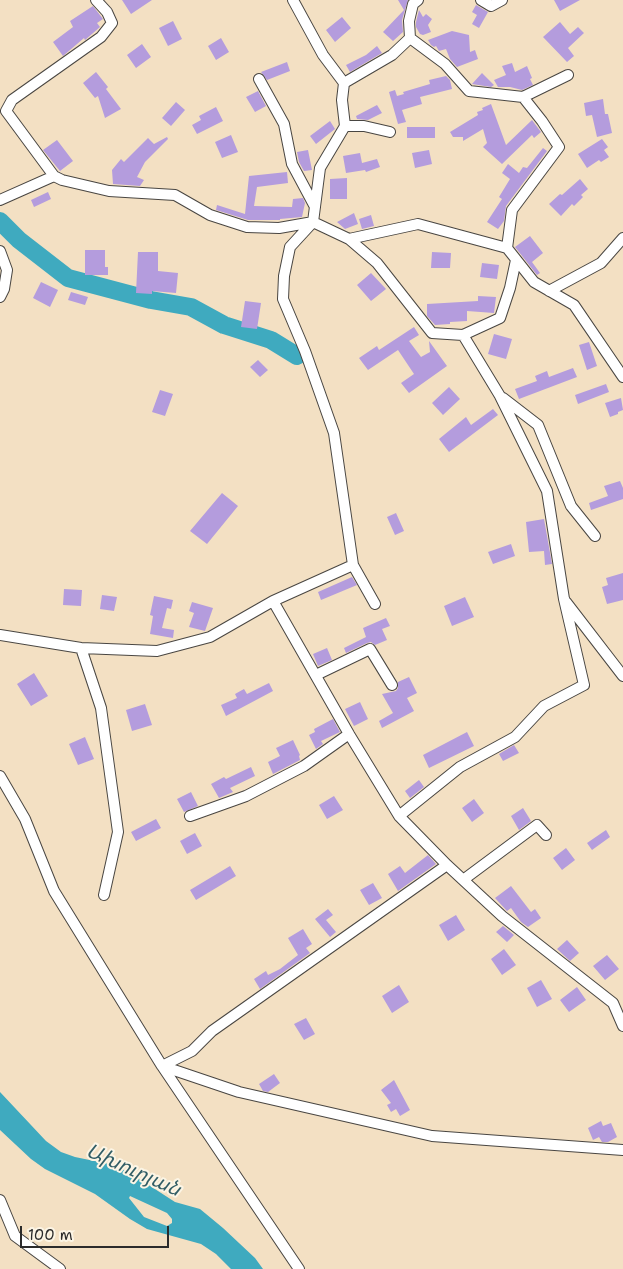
<!DOCTYPE html>
<meta charset="utf-8">
<style>
body{margin:0}
#map{position:relative;width:623px;height:1269px;overflow:hidden;background:#f3e0c3;font-family:"Shantell Sans",sans-serif}
canvas{display:block}
.scale{position:absolute;left:20px;top:1226px;width:149px;height:22px;box-sizing:border-box;border:2px solid #2b2b2b;border-top:0;padding-left:6px;font-size:15px;line-height:18px;white-space:nowrap;color:#2b2b2b;-webkit-text-stroke:4px #fcf5e5;paint-order:stroke}
</style>
<div id="map">
<canvas width="623" height="1269"></canvas>
<div class="scale">100 m</div>
</div>
<script>
const c = document.querySelector('canvas').getContext('2d');
c.lineJoin = 'round';
function fillPath(path, color) { c.fillStyle = color; c.fill(path, 'evenodd'); }
const poly = rows => new Path2D(rows.map(r => 'M' + r).join(''));
function strokePath(path, color, width, dash) { c.strokeStyle = color; c.lineWidth = width; c.lineCap = dash ? 'butt' : 'round'; c.setLineDash(dash || []); c.stroke(path); }
function write(font, color, halo, rows, align = 'center') {
  c.font = font + ' "Shantell Sans","Noto Sans Armenian",sans-serif'; c.lineWidth = 4; c.setLineDash([]); c.textBaseline = 'middle'; c.strokeStyle = halo; c.fillStyle = color; for (const [text, x, y, turn = 0] of rows) {
    c.save(); c.translate(x, y); c.rotate((+turn || 0) * Math.PI / 180); c.textAlign = isNaN(turn) ? turn : align; if (halo) c.strokeText(text, 0, 0); c.fillText(text, 0, 0); c.restore();
  }
}
const water = poly([
 [0,1092,46,1141,61,1152,75,1157,109,1164,127,1171,175,1202,200,1209,223,1228,255,1258,263,1269,231,1269,216,1254,201,1244,147,1229,130,1219,95,1194,45,1169,31,1159,0,1130],
 [130,1196,167,1213,172,1219,172,1223,167,1226,144,1217,129,1198]
]);
const river = poly([
 [0,221,19,240,68,278,151,300,191,307,224,325,271,340,297,356]
]);
const building = poly([
 [122,0,152,0,131,14],
 [398,0,408,0,402,20,403,32,393,41,383,32,404,10],
 [554,0,580,0,560,11],
 [476,5,488,12,479,28,472,24,477,15,472,12],
 [93,6,103,19,97,23,100,27,85,40,84,38,63,56,53,42,73,27,70,21],
 [419,10,423,17,426,14,432,19,428,25,431,32,423,35,420,34,416,27,416,22],
 [342,17,351,28,335,42,326,30],
 [173,21,182,39,168,46,159,28],
 [560,22,570,34,578,27,584,33,568,48,574,56,567,62,543,37],
 [452,31,469,35,470,52,475,50,478,59,457,67,450,59,446,49,439,51,436,46,434,47,431,45,428,40],
 [221,38,229,52,216,60,208,46],
 [142,44,151,57,136,68,127,55],
 [377,46,382,53,350,72,346,65,366,55],
 [287,62,290,71,267,80,261,72],
 [512,63,515,72,527,66,532,78,530,79,533,85,522,90,510,87,498,87,494,80,506,75,502,66],
 [96,72,108,87,106,89,121,109,105,118,98,96,95,98,83,83],
 [482,73,494,85,491,87,472,84],
 [446,76,450,80,452,89,420,97,422,104,402,110,406,122,398,124,389,92,395,90,397,96,404,94,403,92,430,84,429,80],
 [258,91,266,106,255,112,246,97],
 [603,99,605,114,608,114,612,133,597,137,592,115,586,116,584,103],
 [176,102,185,110,171,126,162,118],
 [491,104,506,145,532,120,541,132,534,138,532,135,502,164,483,147,487,143,483,129,463,141,463,137,453,137,450,132,478,115,477,112,483,110,482,108],
 [377,105,382,113,368,120,357,119,356,116],
 [216,107,223,121,197,134,192,125,201,120,199,116],
 [330,121,335,129,316,144,310,136],
 [407,127,435,127,435,138,407,138],
 [231,135,238,152,222,158,215,142],
 [167,137,168,139,145,162,137,177,144,180,140,186,113,184,112,170,121,159,124,162,148,138,154,144],
 [602,139,608,147,604,150,609,157,601,162,599,160,587,168,578,154],
 [57,140,73,161,60,171,43,150],
 [543,148,547,151,506,206,504,221,498,229,487,222,502,199,499,197,510,179,502,173,508,164,519,173,523,167,527,168],
 [308,150,312,170,304,171,299,162,297,152],
 [429,150,432,164,415,168,412,153],
 [360,153,362,163,377,159,380,167,366,172,365,170,346,173,343,156],
 [287,172,288,183,257,187,254,206,292,207,293,199,303,198,305,203,302,217,280,219,280,220,248,220,216,210,217,205,245,214,249,176],
 [347,178,347,199,330,199,330,179],
 [580,179,588,189,581,195,583,197,574,206,572,204,561,216,549,204,560,194,562,195],
 [48,192,51,199,34,207,31,200],
 [354,213,358,224,345,229,337,222],
 [371,215,374,226,362,229,359,219],
 [530,236,543,253,532,262,540,273,537,275,515,247],
 [85,250,105,250,105,267,108,267,108,275,85,275],
 [138,252,158,252,158,271,178,273,176,293,152,291,152,294,136,293],
 [432,252,451,253,450,268,431,268],
 [482,263,499,265,497,279,480,277],
 [371,273,386,289,371,301,357,285],
 [41,282,58,290,50,307,33,298],
 [71,292,88,297,85,305,68,300],
 [478,296,496,297,494,313,467,311,467,321,450,322,450,324,435,325,427,316,427,304,478,301],
 [245,301,261,303,257,329,241,327],
 [414,327,419,335,409,341,421,357,430,352,429,341,447,366,409,393,401,383,414,374,398,350,368,370,359,358,377,346,379,350],
 [494,334,512,339,506,359,488,354],
 [589,342,597,366,587,370,579,345],
 [258,360,268,370,260,377,250,367],
 [573,368,577,377,519,399,515,389,537,381,535,376,547,371,549,377],
 [606,384,609,392,578,404,575,395],
 [449,387,460,399,443,415,432,403],
 [160,390,173,394,165,416,152,412],
 [621,398,623,410,618,412,618,414,610,417,605,403],
 [493,409,498,415,449,452,439,439,466,417,471,425],
 [620,481,623,488,623,499,591,510,589,503,608,496,604,486],
 [222,493,238,506,207,544,190,531],
 [396,513,404,531,395,535,387,517],
 [544,519,552,564,545,565,544,551,529,552,526,522],
 [511,544,515,556,493,564,488,552],
 [623,573,623,600,607,604,602,587,608,585,606,578],
 [352,577,357,585,321,600,318,592],
 [64,589,82,590,81,606,63,605],
 [102,595,117,597,114,611,100,609],
 [154,596,173,600,171,609,167,608,162,628,174,630,173,638,150,634,153,616,150,615],
 [465,597,474,617,452,626,444,606],
 [192,602,213,608,205,631,189,627,194,613,189,611],
 [386,618,390,626,382,629,387,640,375,645,371,642,367,643,346,653,344,648,366,637,363,628],
 [327,648,332,660,318,666,313,654],
 [34,673,48,696,31,706,17,684],
 [409,677,417,693,407,698,414,711,382,728,379,721,393,713,382,694,396,691,398,688,398,682],
 [269,683,273,691,226,716,221,705,237,698,235,694,244,689,247,694],
 [360,702,368,719,354,726,345,709],
 [145,704,152,725,132,731,126,710],
 [333,719,340,732,321,741,323,744,316,749,309,735,315,732,314,729],
 [467,732,474,746,429,768,423,755],
 [85,737,94,759,78,765,69,744],
 [293,740,300,755,299,756,300,760,273,774,268,762,280,756,276,748],
 [514,745,519,753,503,761,499,754],
 [251,767,255,776,230,788,233,792,219,798,211,784,224,777,226,779],
 [419,780,424,787,410,798,405,791],
 [191,792,198,806,184,812,177,799],
 [334,796,343,810,327,819,319,805],
 [474,799,484,813,472,822,462,808],
 [523,808,531,821,519,830,511,816],
 [156,819,161,828,136,841,131,832],
 [606,830,610,837,592,850,587,843],
 [195,833,202,846,187,854,180,841],
 [566,848,575,860,562,870,553,858],
 [428,855,436,864,398,891,388,874,400,866,405,873],
 [230,866,236,876,196,900,190,890],
 [373,883,382,898,369,905,360,890],
 [511,886,531,912,535,909,541,918,528,927,521,922,511,908,507,911,495,898],
 [328,909,333,915,326,920,336,932,330,937,315,919],
 [456,915,465,930,448,941,439,925],
 [503,926,514,935,507,942,496,932],
 [303,929,312,944,306,948,310,953,260,989,254,979,266,971,268,975,280,969,298,955,288,938],
 [567,940,579,953,570,961,557,949],
 [504,949,516,965,502,975,491,959],
 [607,955,619,969,605,980,593,966],
 [541,980,552,999,537,1007,527,988],
 [399,985,409,1002,392,1013,382,996],
 [577,987,586,1000,569,1012,560,1000],
 [306,1018,315,1034,304,1040,294,1024],
 [274,1074,280,1083,268,1092,263,1091,259,1084],
 [394,1080,410,1110,400,1116,396,1109,391,1112,387,1105,391,1103,381,1090],
 [601,1121,603,1126,611,1123,617,1137,608,1142,602,1142,599,1137,593,1140,588,1128]
]);
const minor = poly([
 [96,0,107,12,112,23,101,37,12,100,6,111,54,176,62,180,109,191,175,195,210,215,247,227,279,228,313,222,349,239,418,224,507,248,534,282,574,305,623,377],
 [481,0,491,6,502,0],
 [410,38,445,64,469,91,523,97,568,75],
 [259,79,284,124,292,164,315,207],
 [344,83,392,55,410,38,409,21,413,4,418,0],
 [345,126,364,126,390,132],
 [0,200,54,176],
 [349,239,377,263,432,333,463,335,500,318,510,288,516,260],
 [507,248,512,210,559,147,542,121,523,97],
 [0,251,7,270,4,289,0,297],
 [549,291,601,263,623,238],
 [503,398,538,425,571,506,595,536],
 [353,565,375,604],
 [273,601,353,565,334,433,305,351,283,299,284,276,290,247,313,222,320,168,345,126,342,100,344,83,323,55,293,0],
 [566,602,623,676],
 [0,635,81,648,157,651,210,637,273,601,349,734,399,816,447,865,502,916,613,1003,623,1026],
 [81,648,101,708,118,832,104,895],
 [316,675,370,649,392,685],
 [0,776,25,819,54,891,162,1066,299,1269],
 [190,816,246,796,304,766,349,734],
 [399,816,460,767,515,737,544,706,584,685,564,599,547,491,500,396,463,335],
 [463,880,537,825,546,835],
 [162,1066,239,1092,432,1136,623,1150],
 [162,1066,192,1051,212,1031,447,865],
 [0,1200,15,1236,60,1269]
]);
const waterNames = [
 ["Ախուրյան",133,1171,24]
];
fillPath(water, '#3faabf');
strokePath(river, '#3faabf', 18);
fillPath(building, '#b49cdd');
strokePath(minor, '#494642', 12);
strokePath(minor, '#fff', 10);
write('italic 20px', '#335e66', '#fcf5e5', waterNames);
</script>
